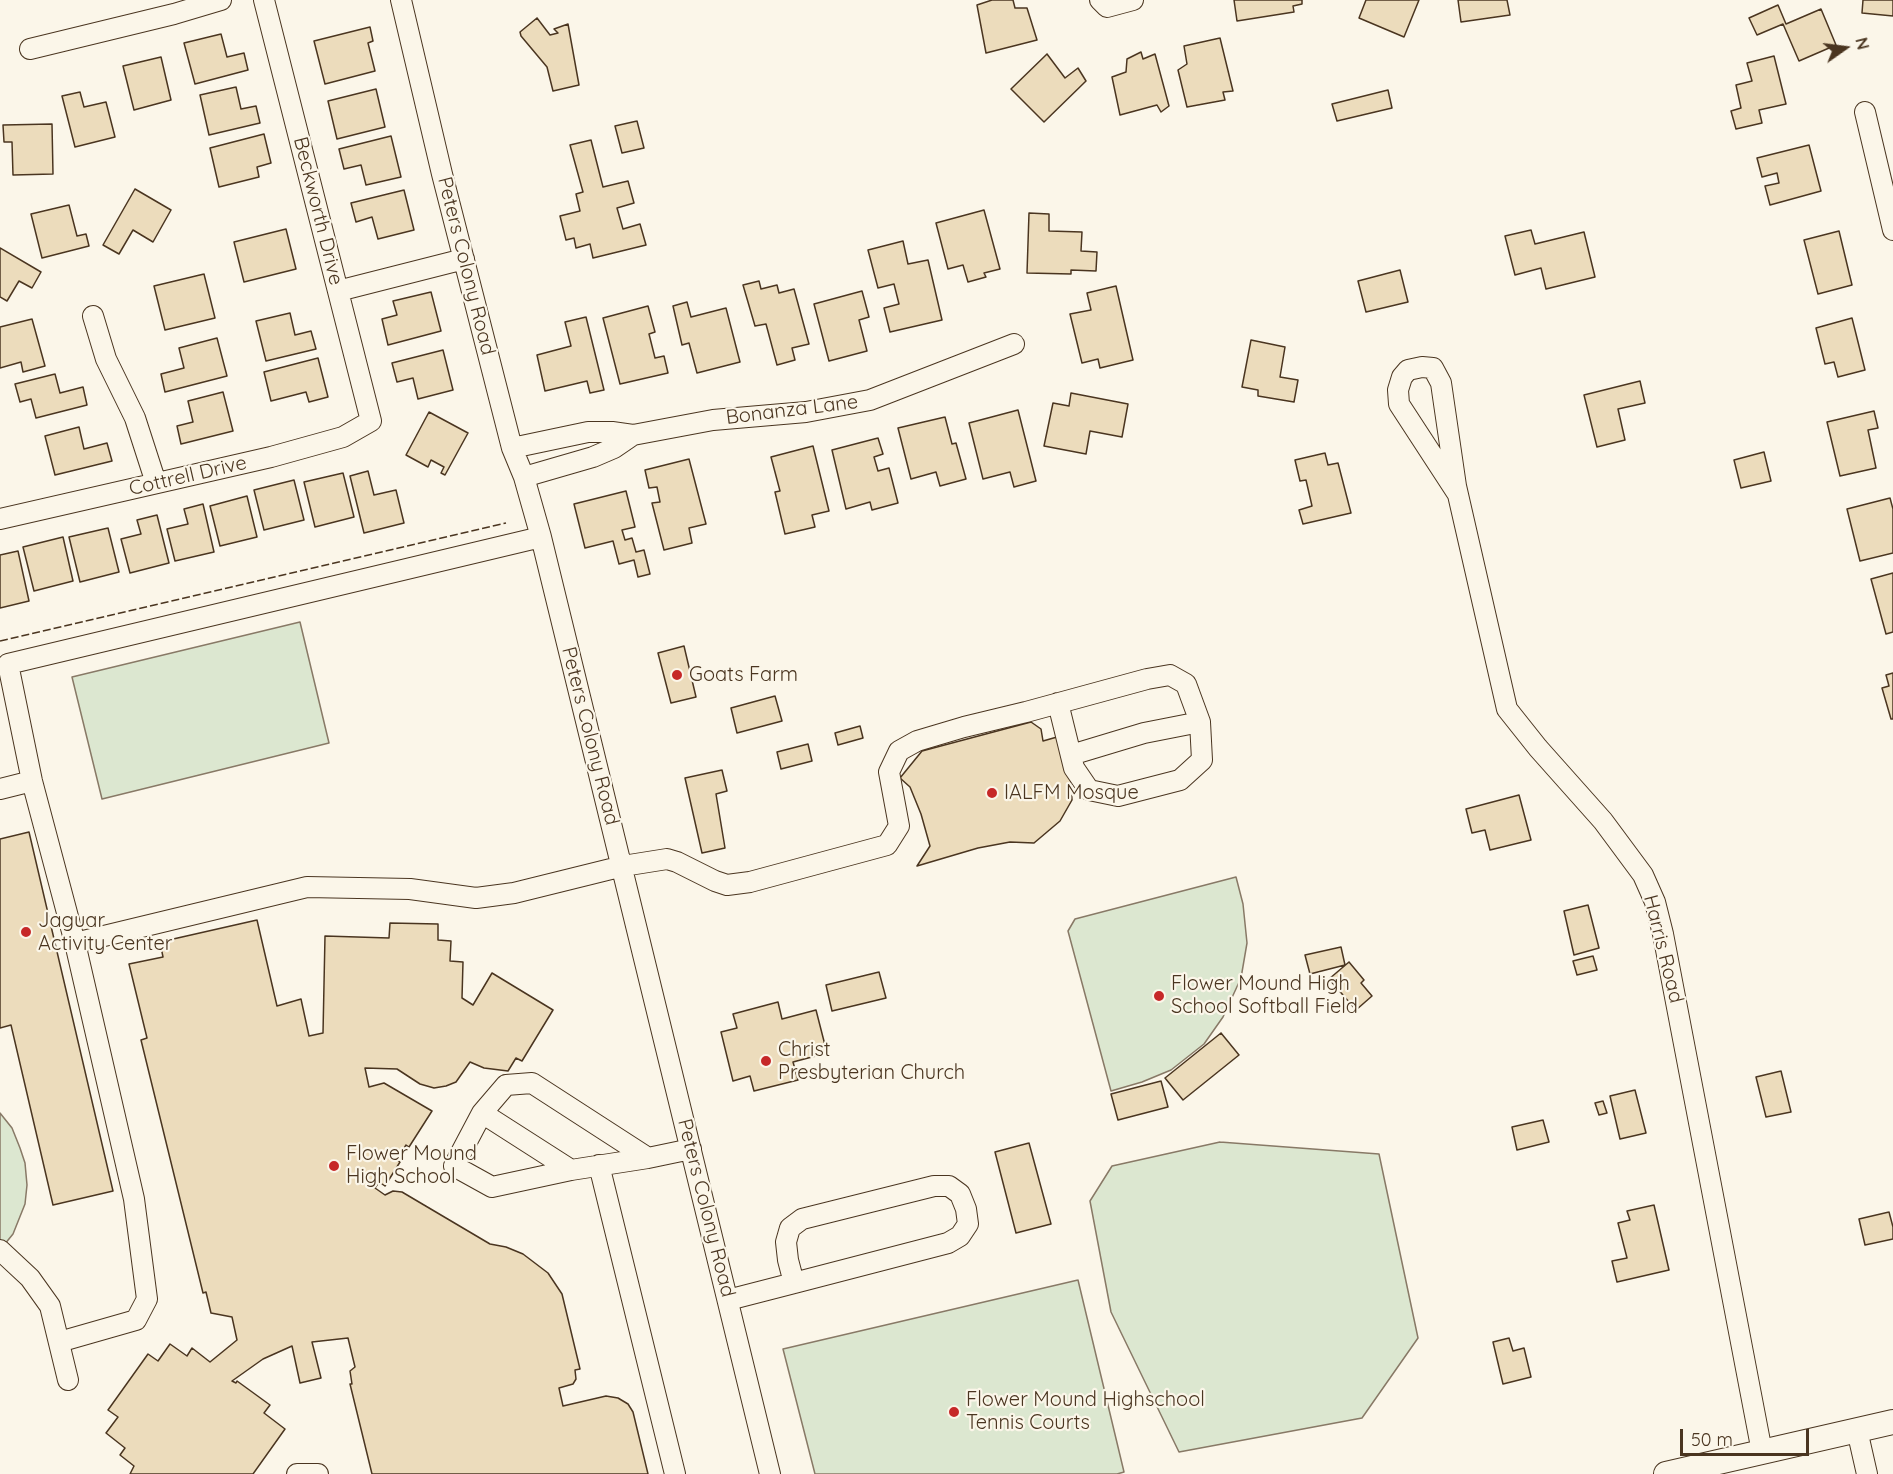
<!DOCTYPE html>
<style>
body{margin:0}
#map{position:relative;width:1893px;height:1474px;overflow:hidden;background:#fbf6e9;font-family:Quicksand,sans-serif}
canvas{display:block}
.north{position:absolute;left:1815px;top:18px;width:60px;height:60px;-webkit-text-stroke:4px #fbf6e9;paint-order:stroke;rotate:76deg;font-size:16px;font-weight:700;line-height:24px;text-align:center;color:#4a3520}
.north::after{content:'';display:block;margin:auto;width:21px;height:27px;background:#4a3520;clip-path:polygon(50% 0,100% 100%,50% 72%,0 100%)}
.scale{position:absolute;left:1680px;top:1429px;width:129px;height:27px;box-sizing:border-box;border:3px solid #4a3520;border-top:0;padding-left:8px;font-size:18px;line-height:21px;white-space:nowrap;color:#4a3520;-webkit-text-stroke:4px #fbf6e9;paint-order:stroke}
</style>
<div id="map">
<canvas width="1893" height="1474"></canvas>
<div class="north">N</div>
<div class="scale">50 m</div>
</div>
<script>
const c = document.querySelector('canvas').getContext('2d');
c.lineJoin = 'round';
function fillPath(path, color) { c.fillStyle = color; c.fill(path, 'evenodd'); }
const poly = rows => new Path2D(rows.map(r => 'M' + r).join(''));
function strokePath(path, color, width, dash) { c.strokeStyle = color; c.lineWidth = width; c.lineCap = dash ? 'butt' : 'round'; c.setLineDash(dash || []); c.stroke(path); }
function write(font, color, halo, rows, align = 'center') {
  c.font = font + ' Quicksand,sans-serif'; c.lineWidth = 4.5; c.setLineDash([]); c.textBaseline = 'middle'; c.strokeStyle = halo; c.fillStyle = color; for (const [text, x, y, turn = 0] of rows) {
    c.save(); c.translate(x, y); c.rotate((+turn || 0) * Math.PI / 180); c.textAlign = isNaN(turn) ? turn : align; if (halo) c.strokeText(text, 0, 0); c.fillText(text, 0, 0); c.restore();
  }
}
const green = poly([
 [300,622,329,743,102,799,72,677,300,622],
 [1236,877,1243,904,1247,943,1241,978,1223,1017,1204,1044,1171,1070,1142,1082,1111,1091,1068,931,1075,919,1236,877],
 [0,1113,12,1128,20,1148,25,1163,27,1185,25,1204,13,1234,0,1250,0,1113],
 [1220,1142,1379,1154,1418,1338,1362,1418,1179,1452,1111,1312,1090,1201,1112,1166,1220,1142],
 [1078,1280,1124,1472,1117,1474,815,1474,783,1349,1078,1280]
]);
const building = poly([
 [992,0,1013,0,1015,8,1027,8,1037,40,986,53,977,5,992,0],
 [1234,0,1302,0,1302,4,1293,6,1294,12,1237,21,1234,0],
 [1366,0,1419,0,1404,37,1359,18,1366,0],
 [1458,0,1507,0,1510,15,1461,22,1458,0],
 [1863,0,1893,0,1893,16,1862,13,1863,0],
 [1778,5,1786,24,1821,9,1836,45,1799,61,1783,24,1757,35,1749,18,1778,5],
 [537,18,550,35,558,33,554,29,568,24,579,85,553,91,547,67,521,36,520,32,537,18],
 [370,27,373,41,368,43,375,71,325,84,314,41,370,27],
 [221,34,227,57,244,53,248,70,195,84,184,43,221,34],
 [1220,38,1233,91,1223,92,1225,100,1187,107,1178,70,1187,64,1184,46,1220,38],
 [1141,52,1143,59,1155,54,1169,106,1161,112,1157,105,1120,115,1112,77,1126,72,1127,59,1141,52],
 [1047,54,1065,78,1078,68,1086,81,1044,122,1011,89,1047,54],
 [1774,56,1786,104,1759,110,1762,123,1736,129,1731,111,1741,108,1736,85,1752,81,1747,63,1774,56],
 [161,57,171,100,134,110,123,66,161,57],
 [236,87,241,109,256,106,260,123,209,135,200,95,236,87],
 [376,89,385,127,337,139,328,101,376,89],
 [1388,90,1392,108,1337,121,1332,104,1388,90],
 [80,92,84,107,106,102,115,137,75,147,62,96,80,92],
 [637,121,644,148,622,153,615,126,637,121],
 [52,124,53,174,13,175,12,142,4,142,3,125,52,124],
 [264,134,271,163,257,167,259,177,219,187,210,148,264,134],
 [391,136,401,177,366,185,361,165,344,169,339,149,391,136],
 [591,140,603,187,628,181,634,203,617,208,623,229,640,224,646,245,593,258,590,244,576,248,574,238,566,240,560,216,580,211,576,194,583,192,570,145,591,140],
 [1809,145,1821,191,1770,205,1765,186,1779,183,1777,173,1762,177,1757,158,1809,145],
 [135,189,171,210,153,242,133,230,119,254,103,245,135,189],
 [404,190,414,230,378,239,372,217,356,222,351,203,404,190],
 [69,205,77,236,86,234,89,246,42,258,31,214,69,205],
 [984,210,1000,269,984,273,986,277,968,282,963,265,948,269,936,223,984,210],
 [1029,213,1049,214,1049,231,1082,232,1081,251,1097,252,1096,271,1071,270,1071,274,1027,273,1029,213],
 [286,229,296,269,244,282,234,242,286,229],
 [1531,230,1535,244,1584,232,1595,277,1546,289,1541,268,1515,275,1505,236,1531,230],
 [1839,231,1852,285,1818,294,1804,240,1839,231],
 [903,241,908,264,928,260,942,320,890,332,884,308,899,304,894,284,878,288,868,250,903,241],
 [0,248,41,272,32,288,19,281,7,301,0,297,0,248],
 [1400,270,1408,302,1366,312,1358,281,1400,270],
 [204,274,215,318,165,330,154,286,204,274],
 [759,281,761,289,777,285,779,293,794,289,809,344,792,348,795,360,777,365,766,324,755,326,743,285,759,281],
 [1116,286,1133,360,1100,368,1098,359,1082,363,1070,314,1091,310,1087,293,1116,286],
 [862,291,869,317,859,320,867,351,829,361,814,304,862,291],
 [431,292,441,331,388,345,382,319,397,315,393,301,431,292],
 [687,302,691,317,726,308,740,362,697,373,689,343,682,345,673,306,687,302],
 [648,306,655,332,649,334,655,358,664,356,668,373,620,384,603,318,648,306],
 [290,313,295,335,311,331,316,349,266,361,256,321,290,313],
 [586,317,604,390,590,393,587,381,545,391,537,355,571,346,565,322,586,317],
 [1852,318,1865,370,1838,377,1834,362,1825,364,1816,328,1852,318],
 [32,319,45,366,23,372,21,362,0,368,0,327,32,319],
 [217,338,227,376,165,392,161,374,184,368,179,348,217,338],
 [1251,340,1285,347,1280,377,1298,380,1294,402,1258,396,1258,390,1242,387,1251,340],
 [443,350,453,390,418,399,413,378,397,382,392,363,443,350],
 [318,358,328,397,309,402,306,392,271,401,264,372,318,358],
 [55,374,60,393,83,387,87,405,36,418,31,399,20,402,15,384,55,374],
 [1640,381,1645,403,1618,409,1625,440,1597,447,1584,395,1640,381],
 [223,392,233,431,181,444,177,426,193,422,188,401,223,392],
 [1071,393,1128,404,1122,437,1090,431,1086,454,1044,446,1053,403,1069,406,1071,393],
 [1018,410,1036,481,1014,487,1010,472,983,479,969,423,1018,410],
 [1874,411,1878,428,1868,430,1876,468,1840,476,1827,422,1874,411],
 [429,412,468,433,445,475,441,473,444,467,431,460,428,467,406,455,429,412],
 [945,417,952,444,956,443,966,479,940,486,936,472,911,479,898,428,945,417],
 [79,427,84,449,107,443,112,461,55,475,45,436,79,427],
 [878,438,883,454,874,457,878,471,889,468,898,503,872,510,870,502,846,509,832,450,878,438],
 [813,446,829,511,812,515,815,527,785,534,775,492,780,491,771,457,813,446],
 [1764,452,1771,481,1741,488,1734,460,1764,452],
 [1325,453,1328,465,1338,463,1351,513,1303,524,1299,510,1312,506,1306,480,1300,481,1295,460,1325,453],
 [689,459,706,524,689,528,692,543,664,550,652,503,660,502,657,487,649,488,645,470,689,459],
 [368,471,374,495,396,490,404,523,364,533,350,476,368,471],
 [343,473,354,517,315,527,304,482,343,473],
 [294,480,304,520,264,530,254,490,294,480],
 [626,491,635,527,622,530,625,540,632,538,636,552,644,550,650,574,638,577,634,560,619,564,613,541,585,548,574,504,626,491],
 [247,496,257,537,220,546,210,506,247,496],
 [1890,498,1893,509,1893,553,1860,561,1847,509,1890,498],
 [203,504,214,552,175,561,167,529,188,524,184,509,203,504],
 [157,515,169,563,130,573,121,539,141,534,137,520,157,515],
 [108,528,119,572,80,582,69,537,108,528],
 [63,537,73,581,34,591,23,547,63,537],
 [18,551,29,601,0,608,0,555,18,551],
 [1893,573,1893,632,1886,634,1871,579,1893,573],
 [684,646,696,697,671,703,658,653,684,646],
 [1893,673,1893,719,1891,719,1882,688,1889,686,1886,675,1893,673],
 [775,696,782,721,737,733,731,708,775,696],
 [1031,722,1041,729,1043,741,1057,737,1070,769,1072,800,1060,821,1034,843,1010,842,978,848,917,866,930,846,921,814,910,787,900,778,922,751,1031,722],
 [860,726,863,738,838,745,835,733,860,726],
 [808,744,812,761,781,769,777,752,808,744],
 [722,770,727,791,716,794,725,848,702,853,685,778,722,770],
 [1519,795,1531,840,1490,850,1485,830,1472,833,1466,809,1519,795],
 [29,832,113,1191,53,1205,11,1025,0,1028,0,839,29,832],
 [1588,905,1599,948,1574,955,1564,911,1588,905],
 [257,920,277,1006,301,999,309,1036,323,1033,325,936,389,938,390,923,438,924,438,940,451,941,450,961,463,962,462,998,473,1005,492,973,553,1010,522,1061,516,1058,508,1071,484,1068,470,1062,456,1082,446,1086,434,1088,420,1084,397,1069,365,1068,369,1087,384,1083,432,1111,409,1147,406,1145,397,1160,400,1162,385,1186,379,1182,375,1188,385,1195,393,1191,402,1192,490,1244,506,1247,523,1254,548,1273,562,1294,580,1369,575,1370,576,1379,573,1384,559,1388,563,1406,606,1396,618,1398,628,1404,633,1412,648,1474,372,1474,350,1384,352,1384,350,1371,355,1367,348,1338,312,1342,321,1378,300,1383,292,1346,263,1359,232,1381,236,1383,237,1381,270,1405,264,1413,285,1429,253,1474,130,1474,134,1466,120,1455,125,1448,106,1433,118,1417,108,1410,148,1354,158,1361,170,1344,187,1356,192,1348,210,1362,237,1340,232,1317,211,1313,206,1292,203,1293,141,1040,147,1038,129,964,163,957,160,942,257,920],
 [1341,947,1345,965,1310,974,1305,955,1341,947],
 [1593,956,1597,970,1577,975,1573,961,1593,956],
 [1349,962,1364,980,1361,983,1372,996,1356,1010,1329,979,1349,962],
 [879,972,886,998,832,1011,826,985,879,972],
 [778,1002,782,1019,816,1010,827,1053,793,1062,798,1080,754,1091,750,1076,733,1081,721,1032,737,1028,733,1014,778,1002],
 [1221,1033,1239,1055,1183,1100,1165,1078,1221,1033],
 [1781,1071,1791,1112,1766,1117,1756,1077,1781,1071],
 [1161,1081,1168,1107,1118,1120,1111,1094,1161,1081],
 [1635,1090,1646,1133,1620,1139,1610,1096,1635,1090],
 [1603,1101,1607,1113,1599,1115,1595,1103,1603,1101],
 [1543,1120,1549,1142,1517,1150,1512,1127,1543,1120],
 [1029,1143,1051,1224,1016,1233,995,1152,1029,1143],
 [1654,1205,1669,1270,1617,1282,1612,1261,1627,1258,1618,1223,1630,1220,1627,1211,1654,1205],
 [1889,1212,1893,1227,1893,1239,1865,1245,1859,1219,1889,1212],
 [1509,1338,1513,1351,1524,1348,1531,1377,1503,1384,1493,1342,1509,1338]
]);
const minor = poly([
 [401,0,442,174,512,448,524,477,541,537,770,1474],
 [1100,0,1107,7,1133,0],
 [30,49,174,14,221,0],
 [1865,112,1893,230],
 [338,291,464,259],
 [93,316,106,359,135,418,156,483],
 [512,448,588,432,612,432,633,435,713,420,806,412,870,400,1014,344],
 [524,477,593,457,614,448,633,435],
 [1457,493,1399,404,1398,390,1402,377,1408,370,1422,367,1433,368,1441,383,1456,486,1507,709,1538,748,1603,821,1643,875,1655,902,1663,934,1762,1452],
 [0,519,271,457,343,437,371,421,264,0],
 [1071,755,1144,733,1200,722],
 [0,789,32,781],
 [75,943,32,781,8,664,541,537],
 [482,1113,571,1170],
 [648,1158,532,1083,506,1085,482,1113,454,1166,492,1187,571,1170,648,1158,691,1149],
 [599,1165,675,1474],
 [0,1250,30,1278,50,1306,68,1380],
 [728,1300,794,1283,948,1243,960,1236,968,1224,966,1209,960,1194,949,1186,934,1186,802,1219,790,1228,786,1242,788,1260,794,1283],
 [59,1342,136,1320,147,1299,134,1199,75,943,307,887,410,889,476,898,514,893,623,866,667,859,677,862,715,881,727,885,750,882,887,845,899,826,889,772,899,751,917,741,964,727,1026,712,1147,679,1170,675,1186,684,1200,722,1202,760,1180,780,1118,796,1089,790,1074,768,1058,703],
 [1857,1430,1867,1474],
 [297,1474,318,1474]
]);
const major = poly([
 [1666,1474,1893,1422]
]);
const fence = poly([
 [0,641,506,523]
]);
const markers = [
 [677,675,6,"#c62828"],
 [992,793,6,"#c62828"],
 [26,932,6,"#c62828"],
 [1159,996,6,"#c62828"],
 [766,1061,6,"#c62828"],
 [334,1166,6,"#c62828"],
 [954,1412,6,"#c62828"]
];
const streetNames = [
 ["Beckworth Drive",318,211,76],
 ["Peters Colony Road",466,266,76],
 ["Bonanza Lane",792,410,-7],
 ["Cottrell Drive",188,476,-13],
 ["Peters Colony Road",590,736,76],
 ["Harris Road",1663,949,76],
 ["Peters Colony Road",706,1208,76]
];
const poiNames = [
 ["Goats Farm",689,675],
 ["IALFM Mosque",1004,793],
 ["Jaguar",38,921],
 ["Activity Center",38,944],
 ["Flower Mound High",1171,984],
 ["School Softball Field",1171,1007],
 ["Christ",778,1050],
 ["Presbyterian Church",778,1073],
 ["Flower Mound",346,1154],
 ["High School",346,1177],
 ["Flower Mound Highschool",966,1400],
 ["Tennis Courts",966,1423]
];
fillPath(green, '#dce7d0');
strokePath(green, '#887966', 1.5);
fillPath(building, '#ecdcbc');
strokePath(building, '#4a3520', 1.5);
strokePath(minor, '#4a3520', 22);
strokePath(major, '#4a3520', 26);
strokePath(minor, '#fbf6e9', 20);
strokePath(major, '#fbf6e9', 24);
strokePath(fence, '#4a3520', 1.5, [8, 3]);
for (const [x, y, r, color] of markers) { const dot = new Path2D(); dot.arc(x, y, r, 0, 2 * Math.PI); c.fillStyle = color; c.fill(dot); strokePath(dot, '#fbf6e9', 2); }
write('20px', '#4a3520', '#fbf6e9', streetNames);
write('20px', '#4a3520', '#fbf6e9', poiNames, 'left');
</script>
